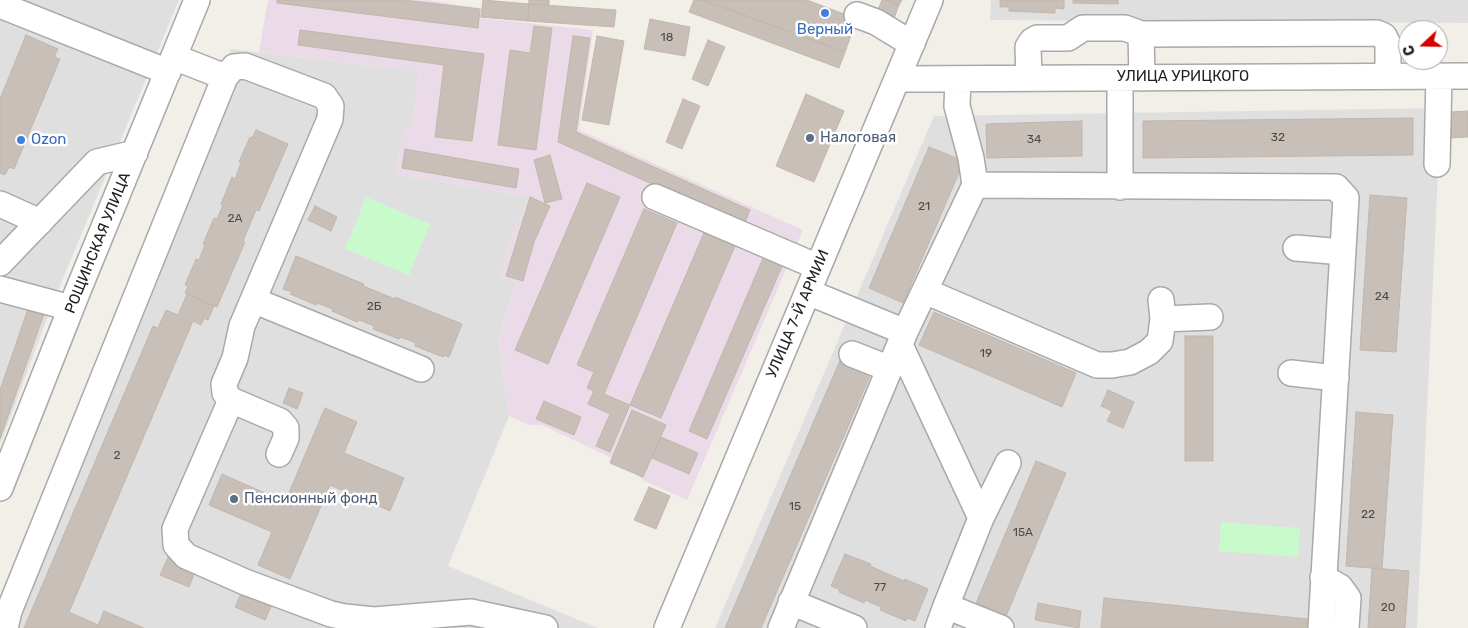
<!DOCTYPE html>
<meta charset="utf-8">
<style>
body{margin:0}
#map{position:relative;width:1468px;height:628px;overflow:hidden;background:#f2efe9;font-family:Rubik,sans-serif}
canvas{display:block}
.north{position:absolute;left:1398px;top:20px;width:50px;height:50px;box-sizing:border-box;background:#fff;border:1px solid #a7a7a7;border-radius:50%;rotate:249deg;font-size:14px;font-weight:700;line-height:20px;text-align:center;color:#222}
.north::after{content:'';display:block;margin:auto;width:18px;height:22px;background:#d40000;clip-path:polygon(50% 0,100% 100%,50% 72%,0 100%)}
</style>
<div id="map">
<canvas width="1468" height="628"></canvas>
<div class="north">С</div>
</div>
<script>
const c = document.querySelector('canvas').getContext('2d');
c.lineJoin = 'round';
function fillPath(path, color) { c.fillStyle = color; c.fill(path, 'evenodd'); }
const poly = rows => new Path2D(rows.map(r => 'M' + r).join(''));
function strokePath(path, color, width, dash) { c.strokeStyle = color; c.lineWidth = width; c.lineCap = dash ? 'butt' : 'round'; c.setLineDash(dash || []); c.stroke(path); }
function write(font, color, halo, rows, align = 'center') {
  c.font = font + ' Rubik,sans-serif'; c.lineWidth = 5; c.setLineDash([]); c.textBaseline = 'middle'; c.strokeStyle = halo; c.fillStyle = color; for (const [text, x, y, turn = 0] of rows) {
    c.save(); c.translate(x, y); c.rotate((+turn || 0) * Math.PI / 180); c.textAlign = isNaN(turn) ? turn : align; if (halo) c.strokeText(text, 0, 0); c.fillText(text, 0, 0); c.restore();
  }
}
const residential = poly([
 [0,0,179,0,54,300,0,445],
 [991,0,1468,0,1468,23,990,20],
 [231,49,419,71,413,124,403,134,396,174,530,197,513,234,501,277,517,281,498,337,509,416,448,566,598,628,0,628,0,601],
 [1441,108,1417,628,715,628,934,116]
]);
const industrial = poly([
 [268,0,427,0,481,8,481,18,593,30,579,130,803,230,687,500,644,481,637,475,610,463,612,458,542,425,529,425,509,416,498,337,517,282,501,277,513,234,530,197,396,174,403,134,413,124,419,71,259,52]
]);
const park = poly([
 [366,197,430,224,409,275,345,249],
 [1221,522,1300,528,1298,557,1219,551]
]);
const building = poly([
 [277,0,404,0,480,9,478,28,277,3,277,0],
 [483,0,529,4,528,21,481,17,483,0],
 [529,0,549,0,549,5,529,4,529,0],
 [694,0,703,0,845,52,839,68,689,12,694,0],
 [703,0,807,0,857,19,845,52,703,0],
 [882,0,886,0,899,5,893,21,876,14,882,0],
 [886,0,902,0,899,5,886,0],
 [1000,0,1064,0,1064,9,1055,8,1055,13,1009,11,1009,7,1000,7,1000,0],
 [1073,0,1118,0,1118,4,1073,3,1073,0],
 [529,4,616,10,614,27,528,21,529,4],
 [650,19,690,27,685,56,644,49,650,19],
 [534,26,552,28,536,150,498,145,510,50,530,53,534,26],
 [300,30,484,54,472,141,435,137,444,65,298,45,300,30],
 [26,35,58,49,54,57,60,59,14,169,9,167,5,175,0,173,0,99,26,35],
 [573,36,590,38,576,132,750,210,744,225,558,142,573,36],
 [597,36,624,41,609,125,582,120,597,36],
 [708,40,725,47,708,86,692,79,708,40],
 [806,94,844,111,814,182,776,166,806,94],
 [683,99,700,106,682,149,666,142,683,99],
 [1468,111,1468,137,1451,138,1450,112,1468,111],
 [1413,118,1413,155,1143,158,1143,121,1413,118],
 [1082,121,1082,156,987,158,986,124,1082,121],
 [256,130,288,144,259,211,256,210,243,241,245,242,217,307,185,293,188,286,185,285,196,259,199,260,205,245,203,244,214,218,217,219,223,205,221,204,232,177,235,179,241,163,239,162,250,137,252,138,256,130],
 [929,147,964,161,903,303,869,288,929,147],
 [405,149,519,169,516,188,402,168,405,149],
 [550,155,562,199,545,203,534,160,550,155],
 [587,183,620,197,548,364,515,350,587,183],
 [1370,195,1407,198,1396,352,1360,350,1370,195],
 [530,197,550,206,534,242,523,281,506,276,530,197],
 [315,206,337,217,331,231,308,220,315,206],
 [644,209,677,223,604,394,630,405,610,452,596,446,610,414,588,404,594,391,587,388,594,372,577,365,644,209],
 [704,233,735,246,661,418,630,405,704,233],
 [296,256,364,284,363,286,395,299,395,297,462,324,449,357,444,355,443,357,415,346,416,343,400,337,399,339,373,329,374,326,359,320,357,322,332,311,333,309,317,303,316,305,290,294,292,292,283,289,296,256],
 [764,256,783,264,707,439,689,431,764,256],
 [187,294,214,306,208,320,204,318,201,325,193,321,69,612,98,625,97,628,24,628,153,326,158,328,166,310,178,315,187,294],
 [28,309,44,314,0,439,0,390,28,309],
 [934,312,1076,373,1062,407,919,345,934,312],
 [1185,336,1213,336,1213,461,1185,461,1185,336],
 [841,358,872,371,761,628,725,628,841,358],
 [289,388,303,393,297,409,283,403,289,388],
 [1108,390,1134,402,1123,428,1107,421,1112,411,1101,406,1108,390],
 [544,401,581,417,574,435,536,419,544,401],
 [325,408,357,422,344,453,404,478,390,511,330,485,290,579,258,565,272,532,209,505,222,474,285,502,325,408],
 [632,410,666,425,643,477,610,463,632,410],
 [1356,412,1393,415,1382,569,1346,566,1356,412],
 [661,437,698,453,689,474,652,458,661,437],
 [1036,461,1066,473,1004,621,974,608,1036,461],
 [649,487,670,496,656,529,634,520,649,487],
 [845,554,871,564,870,566,904,581,905,579,928,589,915,621,907,618,906,621,880,610,881,607,865,600,864,603,839,592,840,590,831,586,845,554],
 [169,555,197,567,189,587,160,575,169,555],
 [1372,568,1409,571,1405,628,1368,628,1372,568],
 [244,587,274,600,265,620,235,607,244,587],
 [1104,598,1307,619,1306,628,1101,628,1104,598],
 [1038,603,1081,611,1079,628,1035,620,1038,603],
 [104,611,144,628,97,628,104,611]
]);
const minor = poly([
 [0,5,168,72],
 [857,15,876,22,912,44],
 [1141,34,1142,78],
 [174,57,225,77,234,67,245,66,324,96,331,106,330,119,242,326,235,358,224,384,225,393,231,400,280,421,286,428,286,438,279,454],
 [1029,78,1028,47,1032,41,1037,38,1068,38,1083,28,1125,28,1141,34,1377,33,1384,36,1388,44,1388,76],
 [1120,78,1120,187],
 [898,79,1468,76],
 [958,79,957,106,971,158,975,185],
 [1437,164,1439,76],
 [655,197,818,267],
 [0,204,40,222],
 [1296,248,1343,252],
 [0,263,97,162,135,153],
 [0,289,71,308],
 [925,291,1097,365,1112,365,1130,362,1149,352,1160,341,1163,319,1161,300],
 [808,292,905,332],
 [253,300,421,369],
 [1163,319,1210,317],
 [900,345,981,518],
 [852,354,890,369],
 [1291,373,1336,378],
 [231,400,175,529,176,545,186,556,245,582,331,614,345,617,374,620,471,612,545,628],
 [0,488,77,293,197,0],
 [1323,577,1340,587,1348,598,1346,628],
 [791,602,854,628],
 [5,628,9,611,225,77],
 [667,628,930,0],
 [781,628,905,332,975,185,1336,187,1346,198,1321,628],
 [938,628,946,606],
 [1001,628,946,606,981,518,1008,463]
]);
const markers = [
 [825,13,5,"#3f7fe0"],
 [810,138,5,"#5c6f8a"],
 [21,140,5,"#3f7fe0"],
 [234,499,5,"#5c6f8a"]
];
const numberNames = [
 ["18",667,38],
 ["32",1278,138],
 ["34",1034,140],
 ["21",924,207],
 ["2А",235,219],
 ["24",1382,297],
 ["2Б",374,307],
 ["19",986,354],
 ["2",117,456],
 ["15",795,507],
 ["22",1368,515],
 ["15А",1023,533],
 ["77",880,588],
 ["20",1388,608]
];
const shopNames = [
 ["Верный",825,30],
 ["Ozon",31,140,"left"]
];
const streetNames = [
 ["УЛИЦА УРИЦКОГО",1183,77],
 ["РОЩИНСКАЯ УЛИЦА",98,243,-68],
 ["УЛИЦА 7-Й АРМИИ",798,314,-67]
];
const serviceNames = [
 ["Налоговая",820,138],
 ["Пенсионный фонд",244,499]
];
fillPath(residential, '#e0dfdf');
fillPath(industrial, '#ebdbe8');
fillPath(park, '#c8facc');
fillPath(building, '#c7bfb8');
strokePath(building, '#c4b6ab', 1);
strokePath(minor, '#a9a9a9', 28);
strokePath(minor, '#fff', 25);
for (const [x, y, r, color] of markers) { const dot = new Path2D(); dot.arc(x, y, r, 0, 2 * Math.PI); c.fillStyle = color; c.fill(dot); strokePath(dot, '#fff', 2); }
write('12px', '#4b4948', null, numberNames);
write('15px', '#366cbe', '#fff', shopNames);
write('15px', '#222', '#fff', streetNames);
write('15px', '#4e5e75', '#fff', serviceNames, 'left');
</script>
